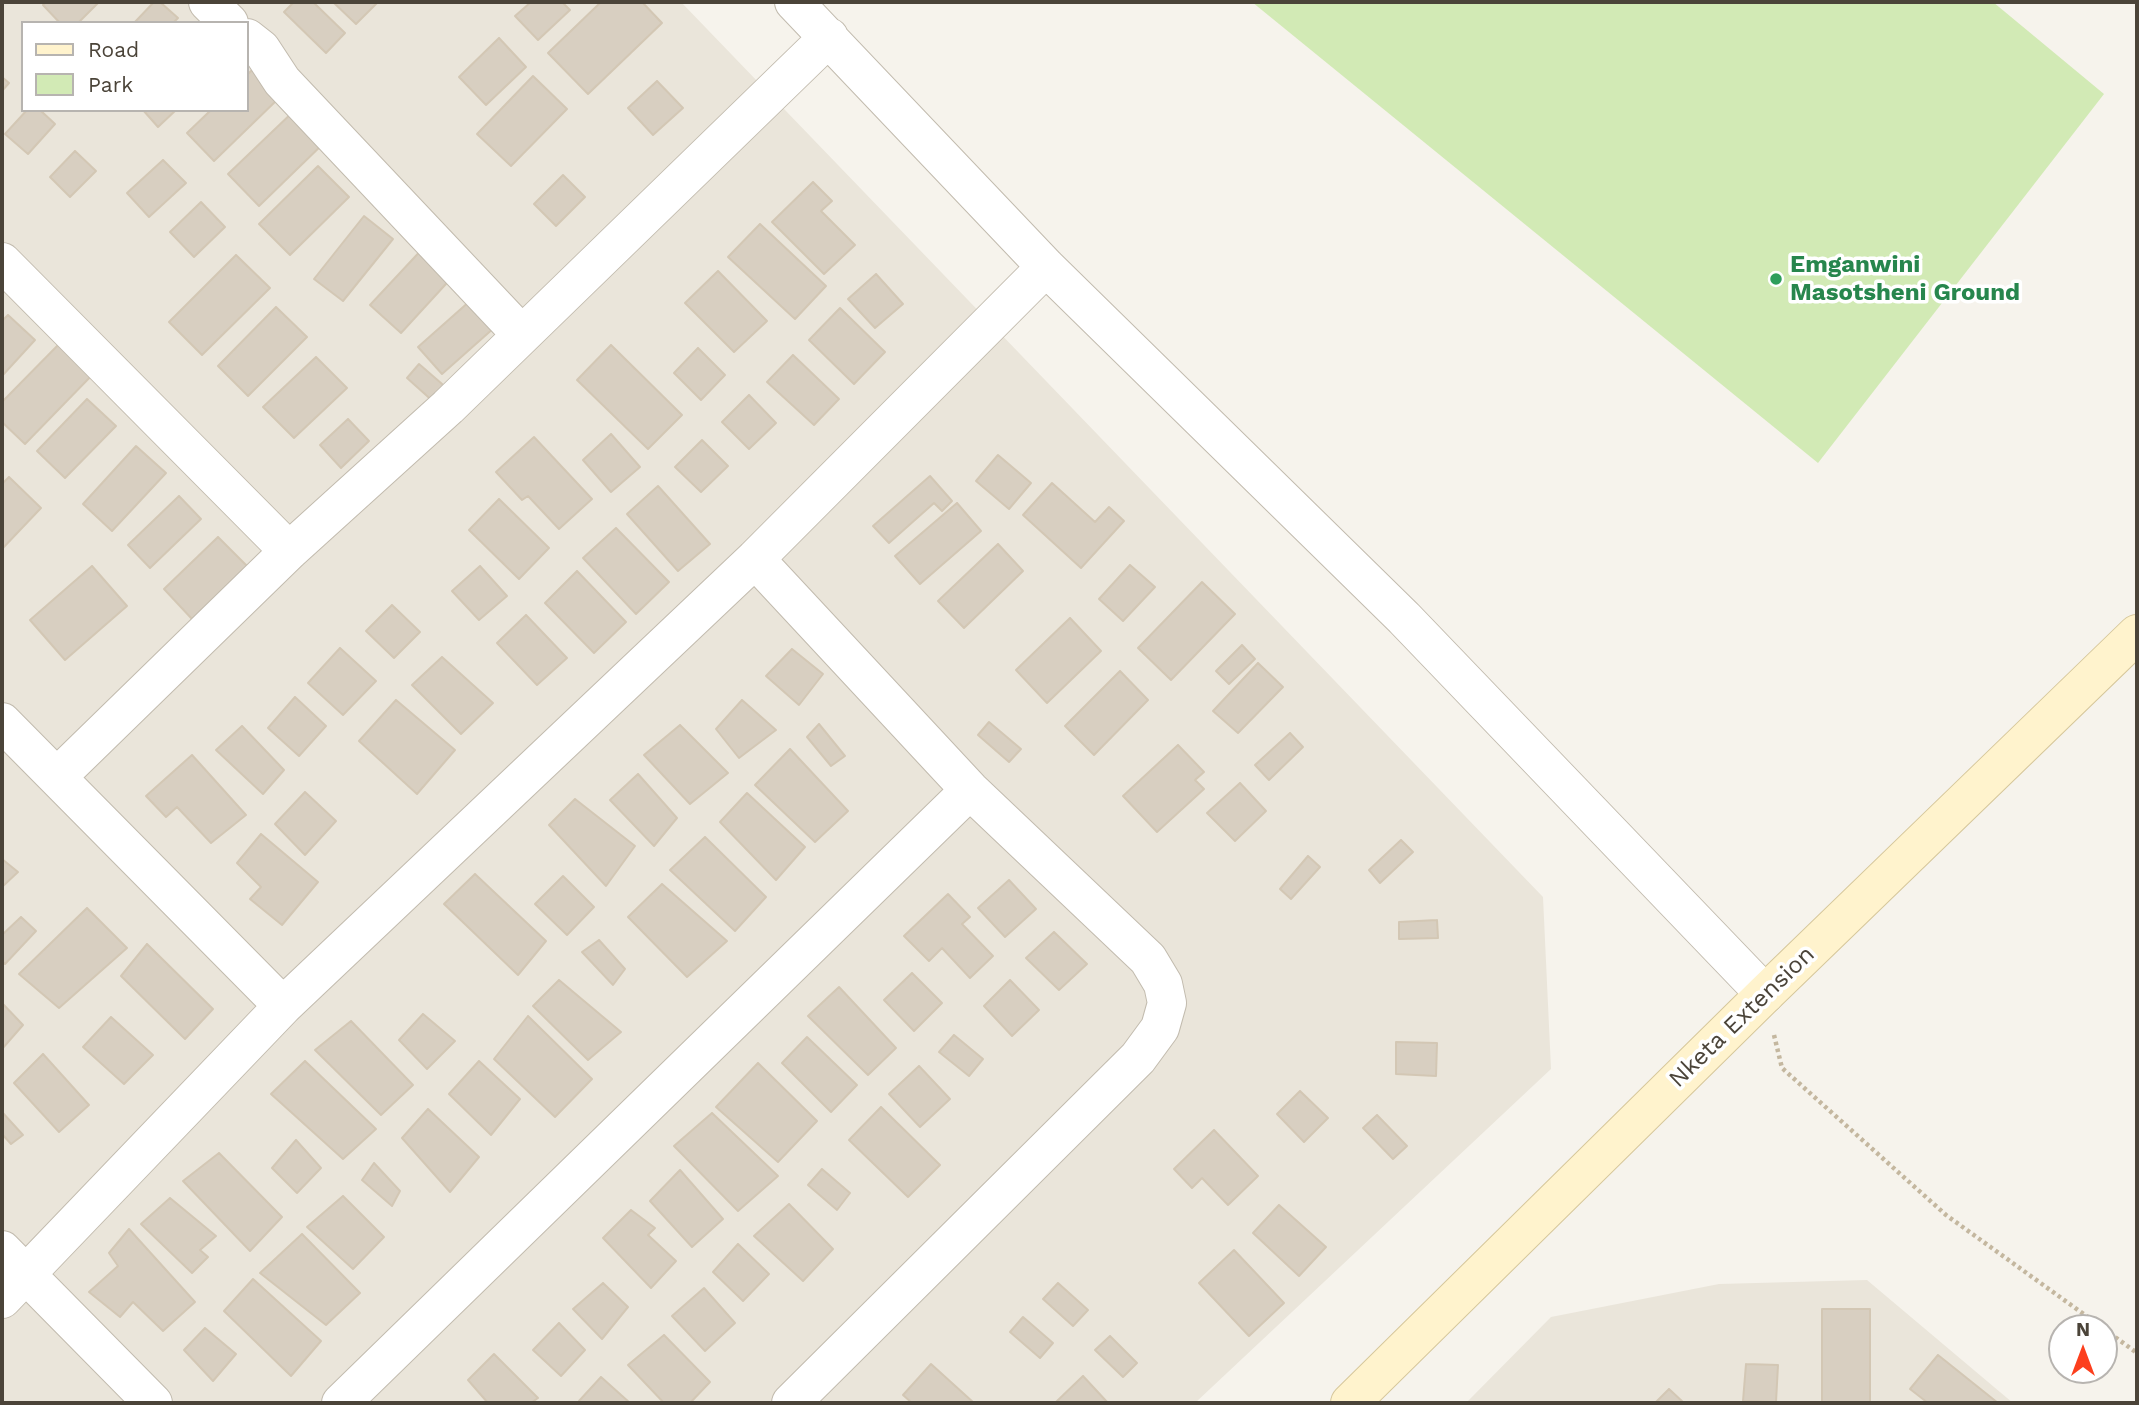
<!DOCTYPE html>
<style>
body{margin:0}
#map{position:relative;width:2139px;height:1405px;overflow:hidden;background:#f6f3ec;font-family:"Work Sans",sans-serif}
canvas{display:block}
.frame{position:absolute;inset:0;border:4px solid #4b4439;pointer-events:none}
.legend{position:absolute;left:21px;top:21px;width:228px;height:91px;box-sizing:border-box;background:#fff;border:2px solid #b7b4b0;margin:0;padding:9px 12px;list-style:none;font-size:21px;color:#4b4439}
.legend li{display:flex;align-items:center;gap:14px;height:35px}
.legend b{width:35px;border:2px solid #b7b4b0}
.north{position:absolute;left:2048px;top:1314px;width:70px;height:70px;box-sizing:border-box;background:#fff;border:2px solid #b7b4b0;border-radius:50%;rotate:0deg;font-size:19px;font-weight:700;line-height:28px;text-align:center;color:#4b4439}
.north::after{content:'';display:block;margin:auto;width:24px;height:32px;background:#fc3f1d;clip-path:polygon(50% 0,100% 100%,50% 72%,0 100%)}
</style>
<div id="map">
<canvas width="2139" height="1405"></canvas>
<div class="frame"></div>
<ul class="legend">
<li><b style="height:9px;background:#fff3cd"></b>Road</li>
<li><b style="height:19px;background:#d2eab5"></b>Park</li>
</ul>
<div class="north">N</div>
</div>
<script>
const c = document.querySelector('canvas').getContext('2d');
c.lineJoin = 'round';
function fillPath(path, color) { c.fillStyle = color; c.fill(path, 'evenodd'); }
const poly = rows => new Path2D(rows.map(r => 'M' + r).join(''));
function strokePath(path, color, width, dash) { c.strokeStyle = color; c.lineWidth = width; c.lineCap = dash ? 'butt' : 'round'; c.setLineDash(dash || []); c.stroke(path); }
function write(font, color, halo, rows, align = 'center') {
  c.font = font + ' "Work Sans",sans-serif'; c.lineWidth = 7; c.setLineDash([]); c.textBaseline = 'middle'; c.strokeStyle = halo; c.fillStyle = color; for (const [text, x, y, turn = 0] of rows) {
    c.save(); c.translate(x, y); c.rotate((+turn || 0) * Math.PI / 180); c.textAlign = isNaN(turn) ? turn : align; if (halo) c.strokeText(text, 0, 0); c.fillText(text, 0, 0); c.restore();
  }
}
const residential = poly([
 [2,2,681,2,1543,897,1551,1069,1195,1403,2,1403],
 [23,23,247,23,247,110,23,110],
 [1867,1280,2013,1403,1466,1403,1551,1317,1719,1284]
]);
const green = poly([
 [1252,2,1993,2,2104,94,1818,463]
]);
const building = poly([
 [46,2,99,2,78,23,60,23,43,5,46,2],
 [154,2,160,2,178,18,173,23,134,23,154,2],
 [294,2,313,2,345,33,326,53,284,12,294,2],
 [333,2,378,2,356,24,333,2],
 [531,2,562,2,570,10,538,40,515,16,531,2],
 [601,2,642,2,662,23,588,94,548,53,601,2],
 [499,38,526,67,486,105,459,77,499,38],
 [252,70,279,98,214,161,187,133,211,110,247,110,247,75,252,70],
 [533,76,567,109,511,166,477,134,533,76],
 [2,77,9,83,2,91,2,77],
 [657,81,683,108,653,135,628,108,657,81],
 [296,109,327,140,259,206,228,174,296,109],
 [27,110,40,110,55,124,28,154,5,134,27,110],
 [143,110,176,110,158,127,143,110],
 [75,151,96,171,70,197,50,177,75,151],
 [163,160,186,183,149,217,127,193,163,160],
 [318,166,349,197,290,255,259,224,318,166],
 [563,175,585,197,556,226,534,204,563,175],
 [813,182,832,201,821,211,855,245,824,274,772,222,813,182],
 [201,202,225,227,194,257,170,232,201,202],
 [364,216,393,239,343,301,314,279,364,216],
 [760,224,826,286,795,319,728,257,760,224],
 [426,245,456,273,401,333,370,305,426,245],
 [236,255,270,288,202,355,169,322,236,255],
 [718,271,767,321,734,352,685,303,718,271],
 [876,274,903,304,875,328,848,299,876,274],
 [471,300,495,327,442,374,418,347,471,300],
 [276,307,307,337,248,396,218,366,276,307],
 [840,308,885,352,854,384,809,340,840,308],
 [8,315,35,340,2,376,2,321,8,315],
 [63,340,96,371,25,444,2,422,2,402,63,340],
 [611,345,682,415,648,449,577,380,611,345],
 [698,348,725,375,701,400,674,373,698,348],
 [793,355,839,399,814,425,767,382,793,355],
 [316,357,347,388,294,438,263,407,316,357],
 [419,364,449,390,436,404,407,378,419,364],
 [749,395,776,423,749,449,722,422,749,395],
 [87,399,116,426,65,478,37,451,87,399],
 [348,419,369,441,341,468,320,445,348,419],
 [611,434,640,467,611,492,583,460,611,434],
 [534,437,592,499,559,529,528,496,522,500,496,472,534,437],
 [702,440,728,466,701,492,675,467,702,440],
 [136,446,166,473,112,531,83,504,136,446],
 [998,455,1031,483,1009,509,976,481,998,455],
 [930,476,952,501,942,511,934,503,889,543,873,526,930,476],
 [9,477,41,508,2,549,2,484,9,477],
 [1052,483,1095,522,1109,507,1124,521,1081,568,1023,515,1052,483],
 [658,486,710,544,678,571,627,514,658,486],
 [179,496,201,519,150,568,128,545,179,496],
 [499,499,549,548,519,579,469,530,499,499],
 [957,503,981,531,920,584,895,556,957,503],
 [616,528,669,582,636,614,583,558,616,528],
 [218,537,247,566,192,619,164,589,218,537],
 [998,544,1023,571,964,628,938,601,998,544],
 [1130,565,1155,587,1123,621,1099,599,1130,565],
 [92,566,127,606,65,660,30,620,92,566],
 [480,566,507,596,479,620,452,591,480,566],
 [577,571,626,622,594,653,545,603,577,571],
 [1202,582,1235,614,1171,680,1138,648,1202,582],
 [392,605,420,632,394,658,366,631,392,605],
 [526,615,567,658,537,685,497,643,526,615],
 [1070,618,1101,651,1047,703,1016,670,1070,618],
 [1242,645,1255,659,1229,684,1216,671,1242,645],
 [340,648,376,681,343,715,308,683,340,648],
 [792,649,823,674,799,705,766,676,792,649],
 [442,657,493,703,461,734,412,685,442,657],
 [1258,663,1283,687,1238,733,1213,711,1258,663],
 [1120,671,1148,700,1094,755,1065,726,1120,671],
 [295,697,326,726,299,756,268,728,295,697],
 [396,700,455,750,417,794,359,741,396,700],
 [742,700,776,730,739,758,716,729,742,700],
 [989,722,1021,749,1009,762,978,735,989,722],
 [819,724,845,756,831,766,807,737,819,724],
 [680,725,728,773,690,804,644,755,680,725],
 [242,726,284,770,263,794,216,750,242,726],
 [1290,733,1303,747,1269,780,1255,765,1290,733],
 [1178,745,1204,772,1195,780,1204,789,1157,832,1123,796,1178,745],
 [790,749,848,811,815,842,755,785,790,749],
 [192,755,246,815,211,843,177,807,166,817,146,796,192,755],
 [638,774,677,818,654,846,610,800,638,774],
 [1240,783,1266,811,1235,841,1207,813,1240,783],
 [305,792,336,821,305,855,275,824,305,792],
 [747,793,805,847,776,880,720,822,747,793],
 [575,799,635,846,606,886,549,825,575,799],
 [261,834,318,882,282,925,250,899,261,887,237,863,261,834],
 [705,837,766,897,735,931,670,870,705,837],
 [1401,840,1413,852,1380,883,1369,870,1401,840],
 [1308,856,1320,867,1291,899,1280,889,1308,856],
 [2,859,18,872,2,887,2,859],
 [475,874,546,941,518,975,444,904,475,874],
 [563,876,594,907,567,935,535,904,563,876],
 [1009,880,1036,909,1005,937,978,908,1009,880],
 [662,884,727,941,687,977,628,917,662,884],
 [948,894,970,917,962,924,993,956,970,978,942,948,929,961,904,936,948,894],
 [87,908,127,948,59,1008,19,974,87,908],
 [21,917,36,931,5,964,2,961,2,935,21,917],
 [1437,920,1438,938,1399,939,1399,922,1437,920],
 [1054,932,1087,964,1059,990,1026,958,1054,932],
 [599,940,625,969,613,985,582,952,599,940],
 [147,944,213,1009,185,1039,121,976,147,944],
 [912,973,942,1003,914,1031,884,1000,912,973],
 [559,980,621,1032,588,1060,533,1006,559,980],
 [1010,980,1039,1010,1012,1036,984,1006,1010,980],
 [839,987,896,1048,868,1075,808,1016,839,987],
 [2,1003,23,1025,2,1049,2,1003],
 [423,1014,455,1041,427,1069,399,1040,423,1014],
 [528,1016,592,1079,555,1117,494,1059,528,1016],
 [111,1017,153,1055,124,1084,83,1047,111,1017],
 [351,1021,413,1085,381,1115,315,1050,351,1021],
 [954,1035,983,1059,969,1076,939,1052,954,1035],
 [807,1037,857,1085,831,1112,782,1063,807,1037],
 [1396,1042,1437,1043,1436,1076,1396,1074,1396,1042],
 [43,1054,89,1105,59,1132,14,1083,43,1054],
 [305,1061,376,1129,343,1159,271,1094,305,1061],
 [479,1061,520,1099,491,1135,449,1094,479,1061],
 [758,1063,817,1121,778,1162,716,1107,758,1063],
 [919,1066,950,1099,920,1127,889,1094,919,1066],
 [1300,1091,1328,1118,1304,1142,1277,1114,1300,1091],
 [881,1107,940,1165,908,1197,849,1140,881,1107],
 [428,1109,479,1157,450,1192,402,1138,428,1109],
 [2,1112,23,1135,11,1144,2,1134,2,1112],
 [712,1113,778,1176,738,1211,674,1146,712,1113],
 [1377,1115,1407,1146,1393,1159,1363,1128,1377,1115],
 [1214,1130,1258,1176,1228,1205,1202,1178,1192,1188,1174,1169,1214,1130],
 [296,1140,321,1168,297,1193,272,1168,296,1140],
 [219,1153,282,1217,250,1251,183,1181,219,1153],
 [374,1163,400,1191,392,1206,362,1180,374,1163],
 [822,1169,850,1193,837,1210,808,1185,822,1169],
 [680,1170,723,1219,692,1247,650,1201,680,1170],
 [343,1196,384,1237,353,1269,307,1227,343,1196],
 [170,1198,216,1236,200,1250,208,1257,192,1273,141,1224,170,1198],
 [789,1204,833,1249,803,1281,754,1236,789,1204],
 [1279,1205,1326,1247,1299,1276,1253,1233,1279,1205],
 [631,1210,655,1228,648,1235,676,1261,651,1288,603,1238,631,1210],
 [129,1229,195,1302,163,1331,133,1302,120,1317,89,1292,118,1266,109,1253,129,1229],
 [302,1234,360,1293,326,1325,260,1273,302,1234],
 [738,1244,769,1274,743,1301,713,1272,738,1244],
 [1234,1250,1284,1303,1249,1336,1199,1283,1234,1250],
 [253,1279,321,1341,291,1376,224,1311,253,1279],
 [603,1283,628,1307,602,1339,573,1309,603,1283],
 [1058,1283,1088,1310,1073,1326,1043,1299,1058,1283],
 [704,1288,735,1323,705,1351,672,1316,704,1288],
 [1822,1309,1870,1309,1870,1403,1822,1403,1822,1309],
 [1023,1317,1053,1343,1040,1358,1010,1332,1023,1317],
 [559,1323,585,1350,561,1376,533,1350,559,1323],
 [205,1328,236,1354,213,1381,184,1350,205,1328],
 [664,1335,710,1382,690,1403,664,1403,628,1365,664,1335],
 [1110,1336,1137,1363,1123,1377,1095,1350,1110,1336],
 [494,1354,538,1398,531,1403,488,1403,468,1380,494,1354],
 [1938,1355,1998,1403,1928,1403,1910,1389,1938,1355],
 [931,1364,974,1403,912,1403,903,1395,931,1364],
 [1746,1364,1778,1365,1776,1402,1743,1401,1746,1364],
 [1083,1376,1108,1403,1057,1403,1056,1402,1083,1376],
 [601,1377,630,1403,581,1403,579,1401,601,1377],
 [1669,1389,1684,1403,1655,1403,1669,1389]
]);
const path = poly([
 [1774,1035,1782,1068,1946,1215,2103,1328],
 [2104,1329,2137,1353]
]);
const street = poly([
 [208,2,229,23],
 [794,2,1046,267,1404,618,1765,994],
 [247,38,261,49,282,81,521,334],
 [2,262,289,551],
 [755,559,970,790,1148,959,1163,984,1167,1003,1160,1028,1138,1058,791,1403],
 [2,722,283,1006],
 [57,777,289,551,448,407,829,37],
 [2,1250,153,1403],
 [2,1299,283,1006,755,559,1046,267],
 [341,1403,970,790]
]);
const secondary = poly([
 [1350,1403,1765,994,2137,634]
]);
const markers = [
 [1776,279,7,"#2e9e5b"]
];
const leisureNames = [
 ["Emganwini",1790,265],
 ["Masotsheni Ground",1790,293]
];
const streetNames = [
 ["Nketa Extension",1742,1017,-44]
];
fillPath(residential, '#eae5da');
fillPath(green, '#d2eab5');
fillPath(building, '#d8cfc1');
strokePath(building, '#d3c7b4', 2);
strokePath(street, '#c2bbae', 40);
strokePath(secondary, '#d6c79b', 40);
strokePath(path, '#c4b79f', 4.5, [3.5, 3.5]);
strokePath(street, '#fff', 38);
strokePath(secondary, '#fff3cd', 38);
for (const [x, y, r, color] of markers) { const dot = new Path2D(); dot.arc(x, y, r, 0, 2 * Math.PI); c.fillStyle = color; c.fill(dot); strokePath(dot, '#fff', 2.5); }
write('bold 24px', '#27864d', '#fff', leisureNames, 'left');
write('24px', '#4b4439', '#fff', streetNames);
</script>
